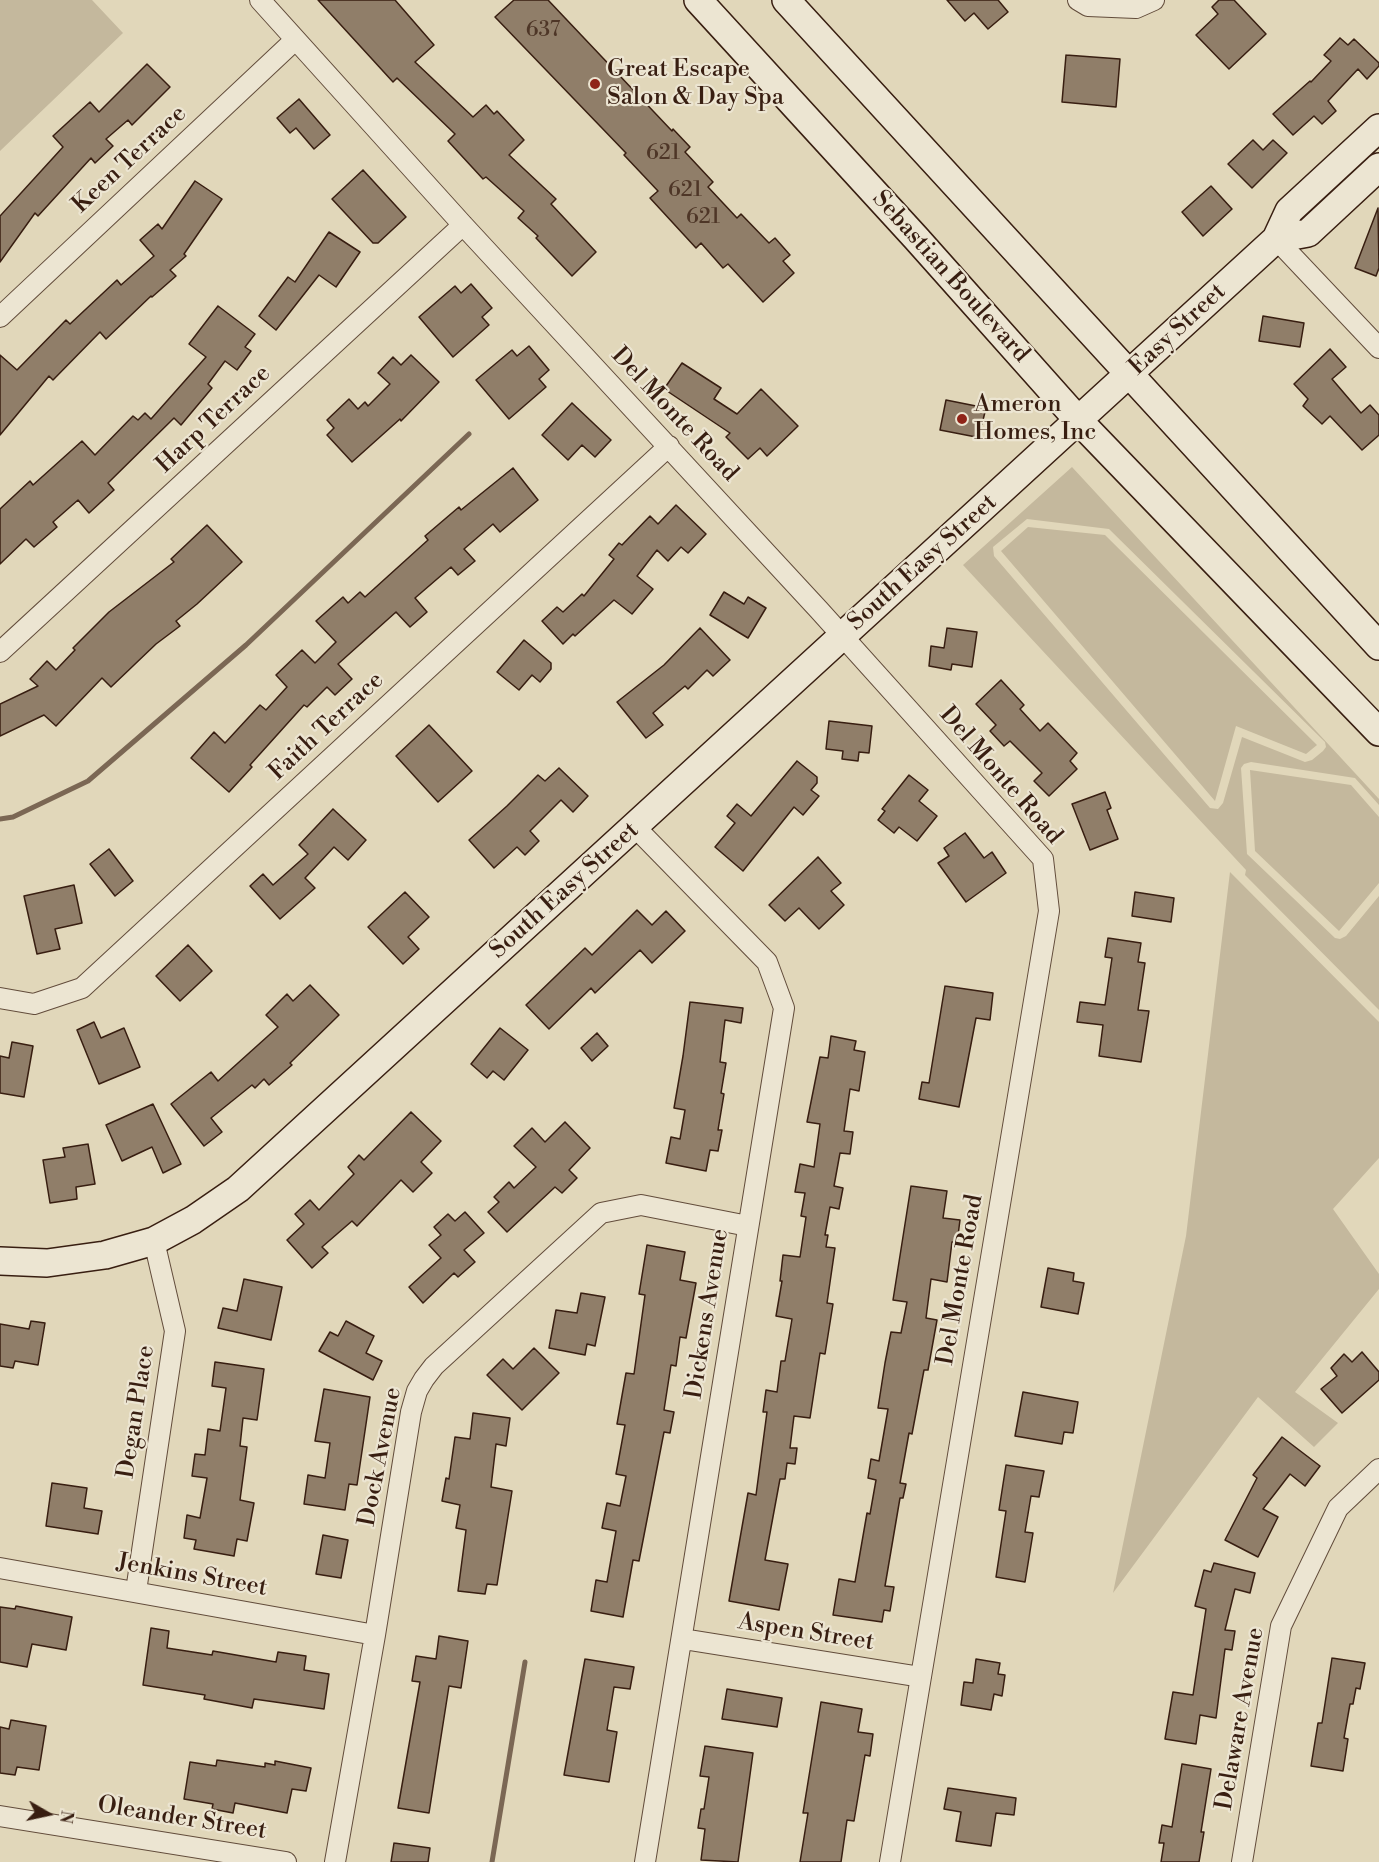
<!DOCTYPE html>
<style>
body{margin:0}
#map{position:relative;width:1379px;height:1862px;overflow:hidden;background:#e1d7ba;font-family:"Libre Bodoni",serif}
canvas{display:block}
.north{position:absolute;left:18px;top:1784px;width:60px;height:60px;-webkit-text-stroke:4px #ece5d2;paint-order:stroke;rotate:99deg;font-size:16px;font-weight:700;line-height:24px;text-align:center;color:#381e11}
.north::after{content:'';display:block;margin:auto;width:21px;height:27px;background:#381e11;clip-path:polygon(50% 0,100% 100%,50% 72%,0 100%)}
</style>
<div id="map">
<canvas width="1379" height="1862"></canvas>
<div class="north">N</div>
</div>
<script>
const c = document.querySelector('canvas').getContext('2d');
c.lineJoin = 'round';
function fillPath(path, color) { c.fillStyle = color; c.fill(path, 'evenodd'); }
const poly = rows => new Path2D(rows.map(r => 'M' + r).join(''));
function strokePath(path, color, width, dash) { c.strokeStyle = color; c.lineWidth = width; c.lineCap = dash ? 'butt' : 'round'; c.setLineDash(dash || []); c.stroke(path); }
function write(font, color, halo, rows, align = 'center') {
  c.font = font + ' "Libre Bodoni",serif'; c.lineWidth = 4.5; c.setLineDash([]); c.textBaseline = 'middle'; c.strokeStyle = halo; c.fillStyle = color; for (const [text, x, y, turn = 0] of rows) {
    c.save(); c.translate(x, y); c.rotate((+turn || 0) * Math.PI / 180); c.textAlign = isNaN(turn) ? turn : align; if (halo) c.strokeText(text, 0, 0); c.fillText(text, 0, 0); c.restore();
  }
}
const green = poly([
 [0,0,92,0,123,33,0,151],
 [1072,467,1379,799,1379,805,1355,778,1251,762,1244,764,1241,768,1247,854,1335,938,1340,939,1346,936,1379,896,1379,1010,1245,875,1246,870,963,565],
 [1027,519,1109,529,1325,742,1326,747,1323,751,1312,760,1305,762,1242,737,1223,803,1218,809,1210,808,994,556,993,547],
 [1028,527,1105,535,1317,745,1306,754,1236,726,1215,801,1001,551],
 [1250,770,1351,785,1379,817,1379,883,1339,931,1255,851],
 [1230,872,1379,1022,1379,1158,1333,1209,1379,1274,1379,1289,1295,1392,1338,1423,1314,1447,1258,1397,1113,1593,1186,1236]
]);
const stream = poly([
 [0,819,13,817,88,781,246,645,469,434],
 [492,1862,525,1662]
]);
const building = poly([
 [318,0,395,0,434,45,415,62,473,117,486,105,494,114,497,111,524,140,509,155,556,199,551,204,596,252,572,276,536,238,538,236,518,218,524,211,486,177,483,179,448,141,455,134,397,78,393,82,318,0],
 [514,0,548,0,672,131,673,129,690,147,685,152,713,182,708,187,737,218,741,214,769,243,775,238,790,255,783,261,794,273,763,302,728,264,723,268,701,243,696,248,650,198,658,191,624,155,626,153,495,17,514,0],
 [947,0,998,0,1008,12,988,29,974,13,965,21,947,0],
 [1219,0,1234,0,1266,34,1229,69,1196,35,1218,14,1212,7,1219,0],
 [1340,38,1348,45,1354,39,1379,63,1379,66,1367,79,1358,69,1328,101,1336,111,1322,124,1314,116,1293,135,1273,114,1310,81,1311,82,1331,61,1324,55,1340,38],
 [1066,55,1120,59,1116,107,1062,102,1066,55],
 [147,64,170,87,132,125,128,120,106,139,113,146,95,163,91,158,38,216,35,213,0,262,0,216,63,147,53,136,90,102,99,112,147,64],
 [299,99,330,135,314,149,296,128,290,133,277,118,299,99],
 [1253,140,1263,150,1273,140,1287,153,1252,188,1228,164,1253,140],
 [363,170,406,217,378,243,373,243,332,199,363,170],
 [195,181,222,199,184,254,186,256,170,270,176,276,152,297,151,296,106,339,100,332,53,380,49,376,0,435,0,355,17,370,66,320,70,324,117,280,121,285,154,256,140,240,158,224,162,229,195,181],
 [1211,186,1232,209,1203,236,1182,212,1211,186],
 [1378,208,1379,268,1376,276,1355,268,1378,208],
 [329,232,360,252,336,287,319,275,276,330,259,316,288,277,295,282,329,232],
 [471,284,492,308,482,317,489,325,453,357,419,317,455,286,461,293,471,284],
 [218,306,255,334,245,347,251,351,237,370,225,361,208,384,212,388,181,425,174,418,108,483,114,490,89,513,78,500,53,522,57,527,34,547,26,539,0,564,0,509,30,481,33,485,82,441,95,455,133,416,138,420,145,413,151,419,206,357,189,344,218,306],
 [1263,316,1304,323,1300,347,1259,341,1263,316],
 [529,346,549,370,539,379,546,387,509,419,476,380,512,350,517,356,529,346],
 [1330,349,1346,367,1332,379,1361,413,1370,405,1379,415,1379,435,1362,450,1330,416,1322,424,1303,406,1308,399,1294,384,1330,349],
 [411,355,439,382,401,421,400,419,352,462,327,435,334,428,327,420,349,399,358,409,365,402,368,406,390,384,378,373,393,357,401,365,411,355],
 [682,363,721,388,714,399,737,414,761,389,798,426,767,456,760,448,748,459,726,437,730,433,664,389,682,363],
 [946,400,986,408,982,424,979,423,976,437,940,430,946,400],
 [572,403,611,440,595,457,582,445,568,460,542,435,572,403],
 [513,468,538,500,500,532,493,524,464,549,475,561,458,575,451,567,415,598,427,612,410,627,396,612,338,664,352,679,335,695,327,687,307,707,304,705,250,765,252,767,229,792,191,758,214,732,225,743,260,705,266,710,287,687,276,675,302,650,315,663,336,642,316,621,343,597,348,603,360,592,365,597,428,540,425,536,459,507,461,510,513,468],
 [676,505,706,534,688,553,681,547,668,561,657,550,637,576,653,589,632,614,614,600,575,636,573,634,563,644,542,621,557,607,563,612,582,594,584,596,614,559,609,555,619,543,622,545,650,516,658,524,676,505],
 [207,525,242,562,197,604,176,621,180,626,156,644,111,687,102,678,56,726,44,715,0,736,0,704,38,686,30,679,47,661,56,670,75,650,73,648,109,612,174,562,171,559,207,525],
 [724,592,744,604,748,597,766,608,748,638,710,615,724,592],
 [700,628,730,660,713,676,707,670,688,689,685,686,653,713,663,725,646,738,617,702,664,665,700,628],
 [947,628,977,632,972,667,952,664,951,670,929,666,931,646,944,648,947,628],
 [524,640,551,663,551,669,540,682,532,675,519,690,497,672,524,640],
 [1001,680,1024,705,1020,709,1040,731,1048,723,1077,753,1070,761,1077,769,1049,796,1034,781,1042,773,1010,741,1004,746,990,731,996,725,976,704,1001,680],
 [829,721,872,726,869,753,859,752,858,761,842,759,843,751,826,749,829,721],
 [429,725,472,771,438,802,396,756,429,725],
 [797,761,817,777,817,783,811,790,819,796,803,815,794,807,743,871,715,847,735,823,727,816,737,804,751,816,797,761],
 [559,768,588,796,573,812,561,800,530,831,539,841,525,855,517,847,494,868,469,840,507,806,538,775,545,781,559,768],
 [909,775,928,790,919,801,937,816,917,841,899,827,894,833,878,820,885,811,882,809,909,775],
 [1105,792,1111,808,1107,810,1118,839,1090,850,1072,804,1105,792],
 [333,809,366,840,348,860,334,847,305,878,315,888,280,919,250,886,263,874,273,885,308,854,299,845,333,809],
 [965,833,984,858,992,852,1006,873,966,902,938,863,949,856,944,848,965,833],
 [109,849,133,881,115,896,90,864,109,849],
 [818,857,841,883,831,891,844,905,819,929,799,908,785,921,769,905,818,857],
 [74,885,82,923,55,929,60,949,37,954,24,896,74,885],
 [405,892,429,917,408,937,419,949,403,964,368,927,405,892],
 [1135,892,1174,898,1171,922,1132,916,1135,892],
 [637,910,652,925,666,911,685,931,652,963,640,950,595,993,591,988,549,1029,526,1005,585,948,592,955,637,910],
 [1108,938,1141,943,1138,962,1145,963,1138,1010,1149,1011,1141,1062,1099,1056,1103,1025,1077,1022,1080,1002,1105,1005,1112,958,1105,957,1108,938],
 [188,945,212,971,180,1001,156,976,188,945],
 [310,985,339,1015,290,1063,292,1065,269,1085,264,1079,255,1088,252,1085,211,1118,222,1132,204,1146,171,1104,211,1072,218,1081,278,1027,266,1015,287,994,293,1001,310,985],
 [945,986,993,993,990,1020,976,1018,959,1107,919,1099,922,1082,929,1083,945,986],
 [690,1002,743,1008,741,1023,725,1020,720,1062,726,1063,721,1093,724,1094,718,1130,722,1130,718,1151,710,1150,706,1171,666,1163,671,1137,680,1139,685,1110,674,1108,683,1056,690,1002],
 [94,1022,101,1038,124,1028,140,1067,99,1084,77,1030,94,1022],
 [500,1028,528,1050,504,1080,493,1071,487,1078,471,1064,500,1028],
 [597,1033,608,1046,592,1061,581,1048,597,1033],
 [831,1036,856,1041,854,1050,865,1052,859,1091,850,1089,844,1131,853,1132,850,1154,840,1153,834,1186,843,1188,839,1209,830,1207,825,1235,828,1235,826,1247,835,1248,827,1303,833,1304,825,1354,820,1353,810,1418,794,1416,790,1448,797,1448,795,1464,787,1463,785,1479,780,1479,765,1560,788,1564,779,1610,729,1601,748,1493,756,1495,767,1412,763,1412,766,1390,777,1392,781,1361,785,1361,792,1319,776,1316,782,1281,780,1281,783,1255,800,1257,806,1217,801,1216,805,1193,795,1192,800,1164,814,1167,820,1124,807,1122,820,1057,828,1058,831,1036],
 [12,1042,33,1046,24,1097,0,1093,0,1056,9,1058,12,1042],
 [153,1104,181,1164,163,1173,152,1147,122,1161,106,1125,153,1104],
 [411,1112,441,1141,421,1162,432,1173,413,1192,401,1180,357,1226,352,1221,322,1247,328,1253,312,1268,287,1240,304,1224,295,1214,310,1200,319,1210,354,1174,348,1167,359,1155,364,1160,411,1112],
 [565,1122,590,1148,569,1170,577,1178,562,1193,555,1187,507,1232,488,1212,499,1202,494,1197,509,1182,514,1188,536,1167,514,1146,532,1128,545,1142,565,1122],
 [88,1144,95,1184,76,1187,77,1199,50,1203,43,1160,65,1157,63,1148,88,1144],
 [911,1186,947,1191,943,1218,960,1220,957,1243,952,1242,947,1282,931,1279,926,1318,937,1320,928,1370,924,1370,912,1434,909,1433,900,1483,906,1484,903,1498,900,1498,885,1586,894,1587,890,1611,884,1610,882,1622,833,1615,839,1579,855,1582,867,1513,870,1514,876,1480,868,1478,871,1459,879,1461,888,1409,878,1408,885,1363,891,1332,901,1333,907,1302,893,1300,911,1186],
 [465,1212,484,1233,464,1250,475,1262,458,1277,454,1273,423,1303,409,1287,441,1258,429,1245,441,1235,434,1227,448,1214,455,1221,465,1212],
 [647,1245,685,1252,680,1280,696,1283,686,1338,680,1337,676,1366,671,1365,664,1410,674,1412,670,1433,664,1432,639,1561,633,1560,623,1617,591,1611,596,1580,607,1582,616,1531,602,1528,607,1503,620,1506,626,1476,616,1474,625,1425,617,1424,626,1373,634,1374,645,1295,639,1294,647,1245],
 [1048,1268,1074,1273,1073,1281,1084,1283,1078,1314,1041,1307,1048,1268],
 [244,1279,282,1287,271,1340,218,1328,223,1308,237,1311,244,1279],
 [581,1293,605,1297,595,1346,587,1344,585,1355,549,1348,556,1310,577,1313,581,1293],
 [31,1321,45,1323,38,1365,15,1361,13,1368,0,1366,0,1324,29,1329,31,1321],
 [346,1321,374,1336,366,1353,382,1361,373,1380,319,1351,330,1332,338,1336,346,1321],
 [534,1348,559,1373,522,1410,487,1375,503,1359,513,1369,534,1348],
 [1362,1352,1379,1372,1379,1380,1342,1413,1321,1389,1337,1376,1331,1368,1344,1354,1352,1362,1362,1352],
 [215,1362,264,1369,257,1420,243,1418,240,1446,247,1447,240,1500,254,1503,247,1541,237,1539,234,1556,194,1549,196,1540,184,1538,187,1515,200,1518,207,1478,192,1476,195,1454,205,1455,208,1429,220,1431,226,1388,212,1386,215,1362],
 [324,1389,370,1397,357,1485,349,1484,345,1510,304,1504,308,1475,325,1478,330,1443,315,1441,324,1389],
 [1023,1392,1078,1402,1073,1433,1064,1432,1062,1444,1015,1436,1023,1392],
 [473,1413,510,1418,506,1446,496,1444,491,1487,512,1491,497,1585,487,1584,485,1594,458,1591,466,1530,456,1528,460,1505,442,1501,446,1478,449,1479,455,1437,470,1439,473,1413],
 [1282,1437,1320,1466,1305,1486,1290,1474,1263,1509,1278,1517,1258,1557,1225,1540,1257,1478,1253,1475,1282,1437],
 [1006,1465,1044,1471,1039,1497,1031,1496,1025,1532,1033,1533,1025,1582,996,1577,1006,1511,999,1510,1006,1465],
 [52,1483,87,1488,84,1508,102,1511,98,1534,46,1526,52,1483],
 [323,1535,348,1540,341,1578,316,1574,323,1535],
 [1214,1563,1255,1573,1250,1593,1235,1589,1225,1630,1235,1631,1232,1650,1225,1649,1216,1718,1200,1715,1196,1744,1165,1739,1173,1692,1193,1695,1206,1609,1195,1606,1204,1570,1211,1572,1214,1563],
 [16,1606,72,1617,66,1650,32,1644,27,1667,0,1662,0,1607,15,1609,16,1606],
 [151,1628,169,1631,167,1648,212,1655,213,1651,276,1662,278,1652,306,1656,304,1670,329,1674,324,1709,254,1699,252,1708,204,1699,205,1695,143,1685,151,1628],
 [439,1636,468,1641,461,1688,449,1686,429,1813,398,1808,420,1682,412,1681,416,1656,436,1659,439,1636],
 [1332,1658,1365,1663,1360,1689,1356,1688,1353,1704,1350,1704,1344,1738,1348,1739,1343,1771,1311,1766,1318,1723,1322,1723,1332,1658],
 [585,1659,634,1667,630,1689,614,1687,607,1730,617,1732,609,1782,564,1775,585,1659],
 [976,1659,1000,1663,998,1674,1005,1675,1002,1696,994,1694,991,1710,961,1705,964,1682,973,1683,976,1659],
 [727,1689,782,1698,777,1727,722,1719,727,1689],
 [821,1702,862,1709,858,1732,873,1734,870,1756,865,1755,854,1821,847,1820,841,1862,800,1862,808,1813,803,1813,821,1702],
 [11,1720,46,1726,39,1770,17,1767,15,1775,0,1773,0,1727,9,1729,11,1720],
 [705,1746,753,1753,738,1862,701,1860,705,1829,698,1828,701,1809,704,1809,709,1777,700,1776,705,1746],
 [217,1760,265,1767,265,1763,275,1765,275,1761,311,1768,306,1791,292,1789,287,1813,235,1803,233,1813,212,1809,213,1804,184,1799,190,1762,216,1766,217,1760],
 [1182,1764,1211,1769,1201,1832,1204,1832,1199,1862,1161,1862,1164,1843,1159,1843,1162,1825,1172,1827,1182,1764],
 [948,1788,1016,1798,1014,1815,996,1813,991,1846,956,1841,961,1812,944,1809,948,1788],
 [394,1843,430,1848,428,1862,391,1862,394,1843]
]);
const street = poly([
 [260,0,463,225,819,610,1043,859,1049,911,890,1862],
 [1078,0,1088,6,1136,8,1154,0],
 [1276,239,1379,348],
 [0,317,295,40],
 [0,652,463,225],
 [635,827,767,962,784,1008,645,1862],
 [0,998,34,1004,82,988,669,446],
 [0,1568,375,1635],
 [136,1591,175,1331,154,1241],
 [683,1639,921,1677],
 [0,1816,286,1862],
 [335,1862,375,1635,411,1412,417,1391,424,1379,434,1366,601,1213,641,1205,748,1226],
 [1242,1862,1281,1626,1338,1508,1379,1469]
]);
const secondary = poly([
 [698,0,916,238,1079,421,1379,732],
 [786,0,1379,646],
 [1276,239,1308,233,1379,167],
 [0,1261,47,1263,105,1255,154,1241,193,1220,238,1189,1276,239,1289,211,1379,128]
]);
const markers = [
 [595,84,6,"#8f2418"],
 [962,419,6,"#8f2418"]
];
const numberNames = [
 ["637",543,31],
 ["621",663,154],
 ["621",685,191],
 ["621",703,218]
];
const poiNames = [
 ["Great Escape",607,70],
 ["Salon & Day Spa",607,98],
 ["Ameron",974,405],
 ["Homes, Inc",974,433]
];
const streetNames = [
 ["Keen Terrace",130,160,-43],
 ["Sebastian Boulevard",950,277,48],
 ["Easy Street",1178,330,-43],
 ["Del Monte Road",674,415,47],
 ["Harp Terrace",214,420,-43],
 ["South Easy Street",923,563,-42],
 ["Faith Terrace",327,727,-43],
 ["Del Monte Road",1000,776,49],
 ["South Easy Street",565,891,-42],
 ["Del Monte Road",961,1280,-80],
 ["Dickens Avenue",708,1314,-81],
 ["Degan Place",137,1412,-81],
 ["Dock Avenue",381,1457,-79],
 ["Jenkins Street",192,1576,10],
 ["Aspen Street",806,1633,9],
 ["Delaware Avenue",1241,1719,-80],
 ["Oleander Street",182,1819,9]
];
fillPath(green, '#c4b89d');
strokePath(stream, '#7b6754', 5);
fillPath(building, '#907e69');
strokePath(building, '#381e11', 1.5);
strokePath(street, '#624c3b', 22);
strokePath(secondary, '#381e11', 30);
strokePath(street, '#ece5d2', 20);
strokePath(secondary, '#ece5d2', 27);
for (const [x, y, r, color] of markers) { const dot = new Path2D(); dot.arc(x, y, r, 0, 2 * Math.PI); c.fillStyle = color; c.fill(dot); strokePath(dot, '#ece5d2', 2); }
write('21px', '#4e3627', null, numberNames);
write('24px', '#381e11', '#ece5d2', poiNames, 'left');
write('24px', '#381e11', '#ece5d2', streetNames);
</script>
